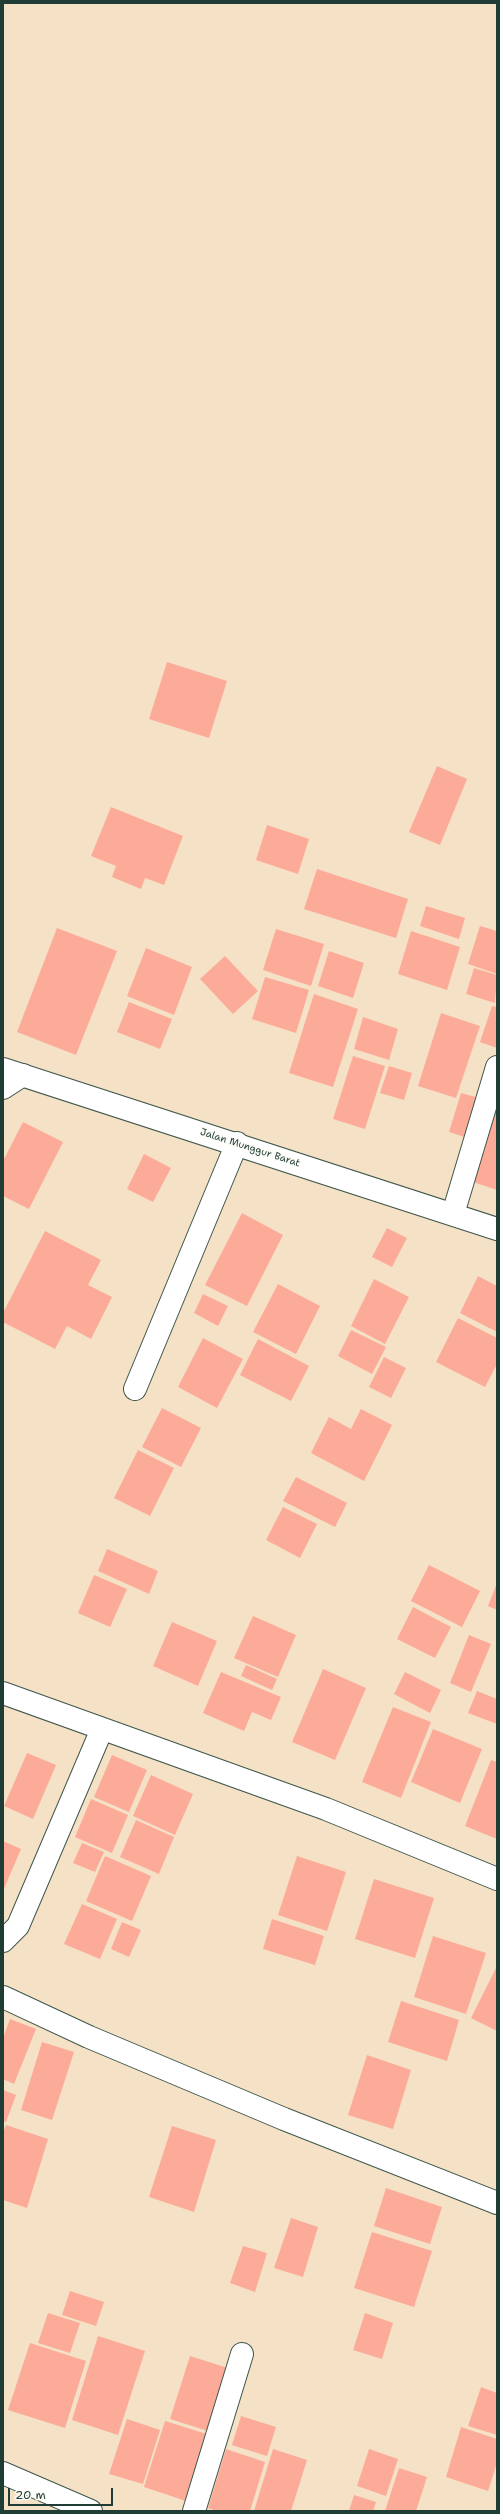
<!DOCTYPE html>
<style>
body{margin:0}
#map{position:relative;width:500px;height:2514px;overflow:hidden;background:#f4e1c6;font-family:"Shantell Sans",sans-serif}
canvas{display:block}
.frame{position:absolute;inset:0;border:4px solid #1f3d34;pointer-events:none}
.scale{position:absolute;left:8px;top:2488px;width:105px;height:18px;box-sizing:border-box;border:2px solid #1f3d34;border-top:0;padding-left:5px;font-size:12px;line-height:14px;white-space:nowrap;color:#1f3d34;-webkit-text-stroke:3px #fdfcf7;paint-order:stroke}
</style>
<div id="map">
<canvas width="500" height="2514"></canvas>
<div class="frame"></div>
<div class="scale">20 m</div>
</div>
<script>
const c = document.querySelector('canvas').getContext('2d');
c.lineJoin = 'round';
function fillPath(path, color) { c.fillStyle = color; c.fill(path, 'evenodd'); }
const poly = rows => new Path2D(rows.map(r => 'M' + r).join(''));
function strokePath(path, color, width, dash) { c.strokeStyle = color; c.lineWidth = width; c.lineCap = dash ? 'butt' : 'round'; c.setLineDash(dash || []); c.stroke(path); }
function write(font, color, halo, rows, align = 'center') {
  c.font = font + ' "Shantell Sans",sans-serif'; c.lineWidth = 3.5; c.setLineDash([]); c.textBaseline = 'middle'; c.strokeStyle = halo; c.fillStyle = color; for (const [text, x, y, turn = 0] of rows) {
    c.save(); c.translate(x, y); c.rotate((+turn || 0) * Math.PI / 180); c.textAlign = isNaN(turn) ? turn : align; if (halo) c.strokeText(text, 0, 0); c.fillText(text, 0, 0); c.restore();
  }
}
const building = poly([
 [167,662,227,681,209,738,149,719],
 [437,766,467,779,440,845,409,832],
 [111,807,183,836,164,885,145,878,141,889,112,877,116,866,91,856],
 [267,825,309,839,298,874,256,860],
 [317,869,408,899,396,938,304,909],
 [426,906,465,918,459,939,420,926],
 [480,926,497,931,497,974,468,964],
 [57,928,117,951,76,1055,17,1032],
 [276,929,324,944,311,986,263,970],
 [411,931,460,947,447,990,398,974],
 [146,948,192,967,174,1015,127,996],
 [329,951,364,963,353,998,318,986],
 [225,956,258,991,233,1014,200,979],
 [474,968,497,975,495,1003,466,994],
 [265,977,309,990,296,1033,252,1019],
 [314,994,358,1009,333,1087,289,1073],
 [129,1002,172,1019,160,1049,117,1032],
 [492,1006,497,1007,497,1048,480,1042],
 [441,1013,480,1026,456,1098,418,1086],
 [363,1017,398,1029,389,1060,354,1049],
 [353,1056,385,1066,365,1129,333,1119],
 [389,1066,412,1073,404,1100,380,1093],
 [461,1093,483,1099,471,1139,449,1132],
 [497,1106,497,1190,473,1182],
 [23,1122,63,1142,29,1209,3,1196,3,1161],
 [144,1154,171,1168,153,1202,127,1189],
 [242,1213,283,1235,247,1306,205,1285],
 [387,1228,407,1238,392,1267,372,1257],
 [45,1231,101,1260,88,1285,112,1297,91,1339,67,1326,55,1349,3,1322,3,1313],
 [478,1276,497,1286,497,1332,460,1313],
 [374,1279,409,1297,385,1344,351,1326],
 [278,1284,320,1306,296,1354,253,1332],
 [203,1294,228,1306,218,1326,194,1313],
 [458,1318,497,1338,497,1364,485,1387,436,1362],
 [351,1330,386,1347,372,1374,338,1356],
 [203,1338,243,1359,217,1408,178,1387],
 [258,1339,309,1366,291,1401,240,1375],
 [384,1357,406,1368,391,1398,369,1387],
 [162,1408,201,1428,181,1467,142,1447],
 [361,1409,392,1425,364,1481,311,1453,329,1417,351,1429],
 [138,1450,174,1468,150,1516,114,1498],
 [296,1477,347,1503,335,1527,283,1501],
 [283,1507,317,1524,300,1558,266,1540],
 [107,1549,158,1571,149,1594,98,1571],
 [429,1565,480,1591,462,1627,411,1601],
 [94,1575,127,1589,110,1627,78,1613],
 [497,1583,497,1610,488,1606],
 [413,1607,451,1627,435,1658,397,1639],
 [253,1616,296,1635,278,1677,234,1658],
 [172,1622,217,1641,198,1686,153,1666],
 [469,1635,491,1644,471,1692,450,1683],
 [246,1665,277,1679,272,1690,241,1676],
 [323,1669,366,1688,335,1760,292,1742],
 [221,1672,281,1697,271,1720,252,1712,244,1731,203,1713],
 [405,1672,441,1690,430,1713,394,1694],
 [477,1691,497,1699,497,1724,468,1713],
 [393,1707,431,1722,401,1798,362,1782],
 [433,1729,482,1749,460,1803,411,1782],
 [27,1753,56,1765,33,1819,4,1806],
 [112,1755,147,1770,129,1812,94,1797],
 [491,1760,497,1762,497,1839,465,1826],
 [151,1775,193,1794,175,1835,133,1816],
 [91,1799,128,1815,112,1853,75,1837],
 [136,1820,174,1837,159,1874,120,1857],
 [3,1841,21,1849,3,1891],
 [82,1843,104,1852,95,1872,73,1863],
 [105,1856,151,1876,132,1921,86,1901],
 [297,1856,346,1872,327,1931,278,1915],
 [374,1879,434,1898,415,1958,355,1939],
 [82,1904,117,1919,100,1959,64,1944],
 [272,1919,324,1936,315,1965,263,1949],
 [122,1922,141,1930,129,1957,111,1949],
 [433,1936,486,1953,466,2014,414,1997],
 [497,1966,497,2031,471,2018],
 [401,2001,459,2020,447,2061,388,2042],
 [10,2019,36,2029,14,2084,3,2079,3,2038],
 [42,2042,74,2052,52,2120,21,2110],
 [367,2055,411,2070,393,2129,348,2115],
 [3,2090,16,2095,6,2122,3,2121],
 [6,2125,48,2139,27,2208,3,2200,3,2133],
 [172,2126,216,2140,194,2212,149,2197],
 [386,2188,442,2207,430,2244,374,2226],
 [291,2218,318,2227,303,2277,274,2268],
 [372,2232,432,2251,414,2307,354,2288],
 [243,2246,267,2253,255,2292,230,2283],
 [70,2291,104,2302,96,2326,62,2315],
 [48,2313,80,2323,70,2353,38,2343],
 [365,2313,393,2323,382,2359,353,2350],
 [98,2336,145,2351,118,2435,72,2420],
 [30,2343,86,2361,65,2428,8,2410],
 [190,2356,231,2369,211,2432,170,2419],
 [481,2387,497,2393,497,2435,468,2426],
 [241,2416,276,2427,267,2456,232,2445],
 [127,2419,160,2430,143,2484,109,2474],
 [165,2421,210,2435,189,2502,144,2487],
 [461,2427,497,2439,497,2463,488,2491,446,2477],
 [226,2449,265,2462,250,2511,216,2511,208,2508],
 [273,2449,307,2460,291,2511,254,2511],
 [369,2449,398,2459,386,2496,357,2486],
 [399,2468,427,2477,416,2511,385,2511],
 [354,2495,376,2502,373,2511,349,2511]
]);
const minor = poly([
 [3,1088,23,1075],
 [453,1214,497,1067],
 [135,1389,237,1143],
 [3,1693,326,1809,497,1879],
 [3,1941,18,1926,102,1729],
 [3,1997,89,2037,284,2119,497,2203],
 [3,2473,91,2511],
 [194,2511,242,2354]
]);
const tertiary = poly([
 [3,1069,497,1229]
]);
const streetNames = [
 ["Jalan Munggur Barat",250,1148,18]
];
fillPath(building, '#fdab99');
strokePath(minor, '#3f564a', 24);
strokePath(tertiary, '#3f564a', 24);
strokePath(minor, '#fff', 22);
strokePath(tertiary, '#fff', 22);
write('10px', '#1f3d34', '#fdfcf7', streetNames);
</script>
